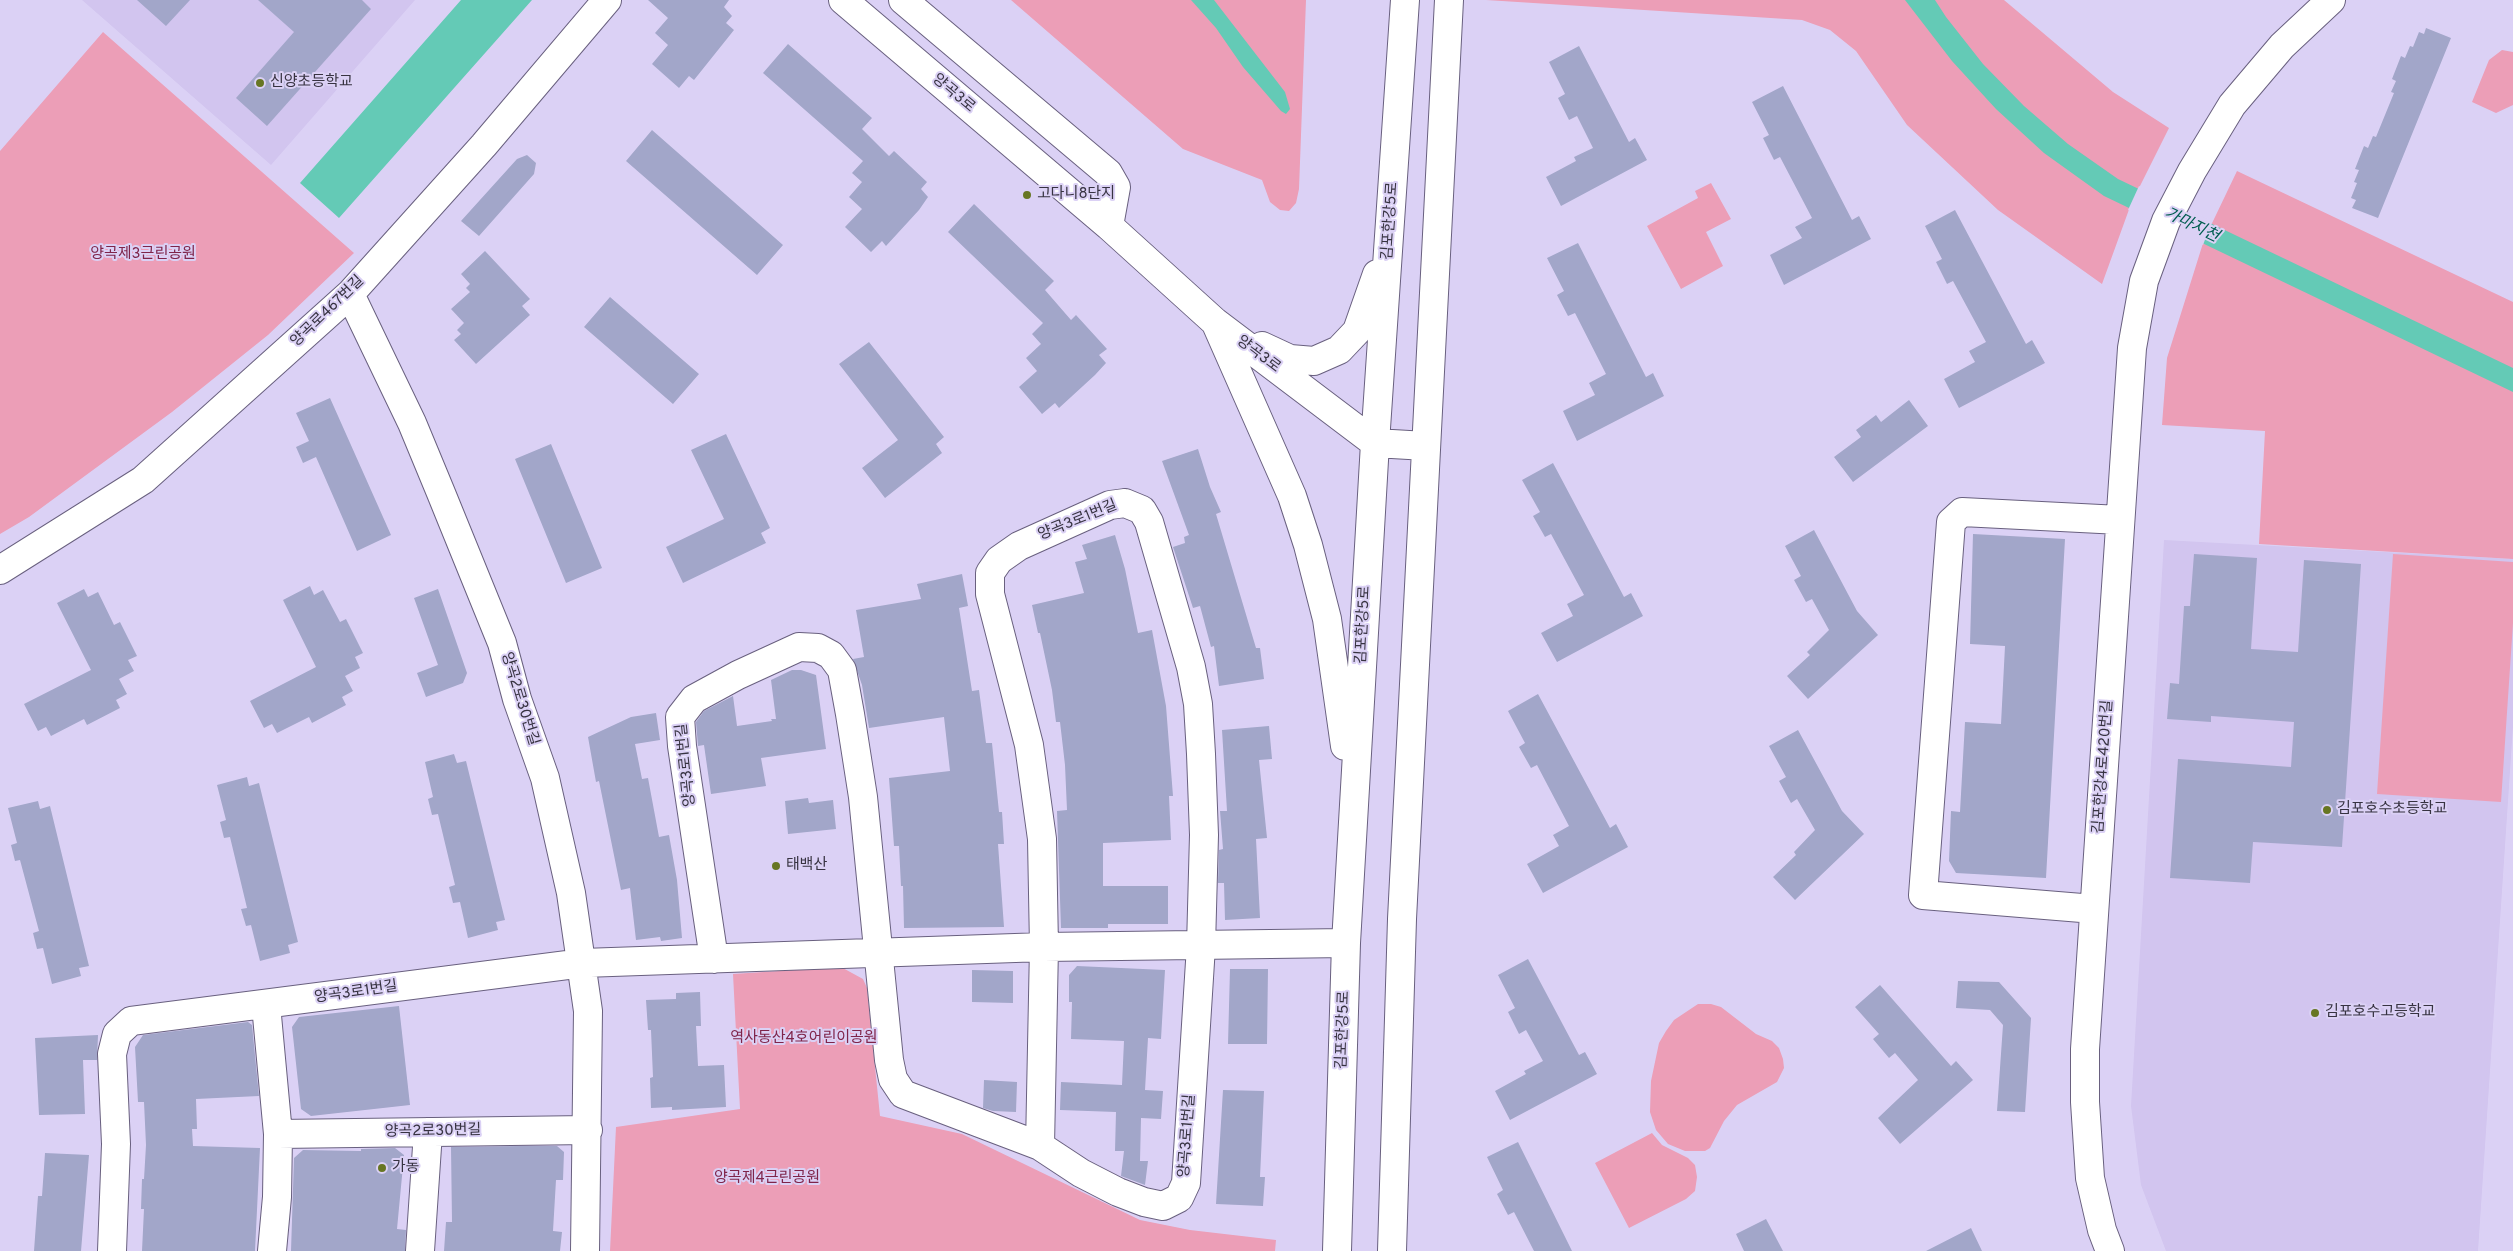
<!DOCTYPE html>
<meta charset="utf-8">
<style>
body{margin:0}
canvas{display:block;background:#dbd1f5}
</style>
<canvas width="2513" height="1251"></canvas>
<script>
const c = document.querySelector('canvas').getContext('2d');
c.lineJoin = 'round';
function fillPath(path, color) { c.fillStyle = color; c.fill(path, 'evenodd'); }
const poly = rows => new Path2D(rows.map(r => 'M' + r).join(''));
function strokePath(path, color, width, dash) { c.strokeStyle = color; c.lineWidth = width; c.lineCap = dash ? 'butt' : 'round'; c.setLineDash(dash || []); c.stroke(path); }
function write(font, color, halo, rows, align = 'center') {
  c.font = font + ' Overpass,"Noto Sans KR",sans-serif'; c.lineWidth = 4; c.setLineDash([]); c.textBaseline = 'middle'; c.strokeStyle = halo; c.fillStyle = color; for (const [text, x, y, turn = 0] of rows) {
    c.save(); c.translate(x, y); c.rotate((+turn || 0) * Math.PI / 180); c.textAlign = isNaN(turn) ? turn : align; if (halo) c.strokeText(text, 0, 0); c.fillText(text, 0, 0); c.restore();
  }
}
const built = poly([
 [82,0,415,0,271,165],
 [2164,540,2513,559,2513,726,2478,1251,2166,1251,2141,1185,2131,1106]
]);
const green = poly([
 [1011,0,1306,0,1299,189,1296,203,1289,211,1280,210,1270,202,1262,180,1183,149],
 [1486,0,2004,0,2113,92,2169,128,2131,204,2102,284,1998,210,1907,125,1856,51,1830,30,1802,20],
 [103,32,354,253,268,335,172,412,29,517,0,534,0,151],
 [2502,50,2513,52,2513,105,2496,113,2472,102,2489,60],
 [2237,171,2513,302,2513,559,2259,544,2265,431,2162,425,2167,358,2204,240],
 [1711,183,1731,219,1706,232,1723,266,1681,289,1647,226,1698,198,1695,191],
 [2393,554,2513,562,2513,623,2501,802,2377,794],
 [841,967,863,979,867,988,880,1116,962,1134,1140,1220,1190,1230,1276,1240,1275,1251,610,1251,616,1127,740,1109,733,974],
 [1698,1004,1711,1004,1721,1007,1756,1034,1772,1041,1779,1048,1783,1059,1784,1068,1777,1082,1737,1105,1724,1121,1710,1148,1705,1151,1685,1151,1668,1144,1656,1130,1650,1112,1651,1081,1659,1043,1666,1031,1674,1020],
 [1652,1133,1662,1145,1688,1158,1695,1165,1697,1177,1695,1191,1686,1199,1629,1228,1595,1163]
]);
const water = poly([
 [461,0,532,0,339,218,300,183],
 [1191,0,1214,0,1285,92,1290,109,1286,114,1281,111,1243,67,1216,28],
 [1905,0,1935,0,1946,17,1983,64,2024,106,2068,144,2118,179,2513,368,2513,392,2104,196,2044,153,1996,109,1952,61]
]);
const pier = poly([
 [2139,186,2212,221,2203,245,2128,210]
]);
const building = poly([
 [137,0,190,0,166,26],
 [258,0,362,0,371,9,267,126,236,98,294,32],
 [648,0,729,0,724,7,732,16,726,23,734,30,694,80,689,76,679,88,652,64,668,45,655,33,668,18],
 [2426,28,2451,38,2378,218,2352,208,2356,200,2351,198,2357,183,2354,182,2359,170,2355,169,2364,146,2368,148,2373,136,2376,137,2394,93,2391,92,2396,81,2392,79,2401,56,2405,58,2410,46,2413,47,2419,32,2424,34],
 [788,44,872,118,862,129,889,156,894,151,927,182,921,189,928,197,919,210,886,246,882,241,871,252,845,227,862,209,849,197,862,182,852,173,863,161,763,73],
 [1579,46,1629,142,1635,138,1647,160,1561,206,1546,177,1576,161,1574,157,1593,148,1577,116,1569,120,1558,98,1565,94,1549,62],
 [1783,86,1852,220,1859,216,1871,239,1784,285,1770,255,1802,238,1795,227,1812,218,1780,157,1774,160,1763,138,1769,135,1752,102],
 [652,130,783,245,757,275,626,161],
 [527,155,536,163,534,174,479,236,461,221,517,159],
 [974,204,1054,281,1045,290,1071,320,1076,315,1107,349,1099,355,1106,363,1095,375,1059,408,1055,403,1042,414,1019,387,1037,371,1026,358,1041,344,1032,334,1043,323,948,232],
 [1955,210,2026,344,2032,340,2045,363,1959,408,1944,379,1975,362,1969,351,1986,342,1953,281,1947,284,1936,262,1942,259,1925,226],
 [1578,243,1646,377,1653,373,1664,396,1577,441,1563,411,1595,395,1589,383,1606,374,1575,313,1568,316,1557,295,1564,291,1547,258],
 [485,251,530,299,522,306,530,315,476,364,454,340,461,334,457,330,464,323,451,309,470,292,466,288,470,284,461,274],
 [610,297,699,374,673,404,584,327],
 [869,342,944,437,936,444,942,453,885,498,862,468,898,440,839,364],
 [330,398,391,535,357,551,316,457,303,463,296,447,309,441,296,413],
 [1909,400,1928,426,1853,482,1834,457,1861,437,1856,430,1876,415,1881,422],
 [726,434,770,528,761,533,766,543,683,583,666,547,724,519,691,450],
 [551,444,602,568,566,583,515,459],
 [1198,449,1210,487,1221,512,1216,514,1256,648,1260,648,1264,679,1219,686,1214,646,1211,647,1200,606,1193,608,1173,547,1185,543,1184,537,1189,535,1162,461],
 [1553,463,1624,597,1631,593,1643,616,1557,662,1541,633,1573,616,1567,604,1584,595,1551,534,1545,537,1533,516,1540,512,1522,480],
 [1814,530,1857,611,1878,635,1808,699,1787,676,1810,655,1807,652,1829,630,1812,599,1806,602,1794,580,1801,576,1785,546],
 [1973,534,2065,539,2046,878,1956,873,1949,861,1951,811,1960,812,1965,722,2001,724,2005,646,1970,644],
 [1115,535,1125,569,1138,633,1152,630,1166,706,1173,796,1169,796,1171,840,1103,843,1103,886,1168,886,1168,924,1108,924,1108,928,1061,928,1057,811,1067,810,1065,765,1060,722,1056,722,1052,690,1040,633,1038,633,1032,605,1084,593,1075,562,1087,559,1082,545],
 [2194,554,2257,558,2251,649,2298,652,2304,560,2361,564,2342,847,2253,842,2250,883,2170,878,2178,759,2291,767,2294,722,2211,716,2211,722,2167,719,2170,683,2179,684,2184,606,2190,606],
 [962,574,968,606,959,608,972,691,979,690,986,743,992,743,999,812,1002,812,1004,844,998,844,1004,927,904,928,903,886,901,886,899,846,894,846,889,778,950,771,944,717,869,728,862,685,853,659,864,657,856,610,921,599,917,584],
 [310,586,314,595,323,590,340,622,346,619,363,653,355,657,360,668,345,676,353,691,342,697,346,705,312,723,309,717,277,733,272,724,264,728,250,701,316,667,283,600],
 [84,589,88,597,98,592,114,625,120,622,137,656,128,660,134,671,119,679,127,694,116,700,120,708,87,725,84,719,51,736,46,727,38,731,24,704,91,670,57,603],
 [438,589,467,673,463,683,426,697,417,673,438,665,414,598],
 [792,670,801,670,816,675,826,749,761,758,766,786,711,794,704,745,698,746,696,722,704,711,733,696,737,726,772,721,771,719,776,719,771,680],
 [1538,694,1610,828,1616,824,1628,847,1543,893,1527,864,1559,846,1553,835,1569,826,1537,765,1531,768,1519,747,1525,743,1508,711],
 [656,713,660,740,635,744,642,779,648,778,659,837,669,835,677,880,682,938,661,941,660,937,636,940,630,888,621,890,599,781,596,782,588,737,631,717],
 [1269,726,1272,759,1259,760,1267,838,1256,839,1260,918,1225,920,1224,883,1218,883,1219,850,1223,849,1220,811,1227,811,1222,730],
 [1798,730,1842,811,1864,834,1795,900,1773,877,1796,855,1794,852,1815,830,1797,799,1791,803,1779,781,1786,777,1769,746],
 [454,754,457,763,466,761,505,920,496,922,498,930,468,938,460,902,453,903,449,887,455,885,438,814,432,815,428,799,433,797,425,762],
 [247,777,249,786,259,783,298,942,288,945,290,953,260,961,251,925,246,926,241,909,247,908,230,837,224,838,220,822,226,820,217,785],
 [808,798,809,803,833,800,836,829,788,834,785,801],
 [38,801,40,809,50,806,89,966,79,968,81,976,52,984,43,948,37,949,33,933,39,931,20,860,15,861,11,845,17,843,8,808],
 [1528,959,1579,1055,1585,1052,1597,1074,1510,1120,1495,1091,1526,1074,1524,1071,1543,1061,1526,1030,1519,1034,1508,1012,1515,1008,1498,975],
 [1077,966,1165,970,1161,1039,1148,1038,1145,1090,1163,1091,1161,1119,1141,1118,1140,1161,1148,1161,1145,1185,1121,1176,1124,1151,1115,1151,1116,1112,1060,1110,1061,1082,1122,1085,1124,1041,1071,1039,1072,1002,1069,1002,1069,975],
 [1230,969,1268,969,1267,1044,1228,1044],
 [972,970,1013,971,1013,1003,972,1002],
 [1958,981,1999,982,2031,1018,2025,1112,1997,1111,2003,1025,1990,1010,1956,1008],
 [1880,985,1951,1066,1956,1061,1973,1080,1900,1144,1878,1118,1918,1080,1895,1053,1889,1058,1873,1039,1879,1034,1855,1007],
 [700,992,701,1026,696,1026,698,1066,724,1065,726,1107,672,1110,672,1107,651,1108,650,1078,653,1077,651,1030,648,1030,646,1000,676,999,676,993],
 [399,1006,410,1105,311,1116,301,1109,292,1027,299,1017],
 [248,1022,252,1025,259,1096,196,1099,197,1129,192,1129,193,1146,260,1148,255,1251,142,1251,144,1209,141,1209,142,1179,144,1179,146,1145,144,1102,138,1102,135,1047,143,1035],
 [98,1035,97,1060,83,1060,85,1114,39,1115,35,1038],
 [984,1080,1017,1082,1016,1112,993,1111,983,1108],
 [1223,1090,1264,1091,1260,1177,1265,1177,1263,1206,1216,1204],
 [1518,1142,1572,1251,1534,1251,1514,1212,1508,1215,1497,1194,1503,1190,1487,1157],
 [520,1146,557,1146,564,1152,563,1180,556,1180,553,1231,562,1232,560,1251,444,1251,446,1222,452,1222,451,1147],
 [395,1148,404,1155,397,1229,406,1230,405,1251,291,1251,294,1158,303,1150,361,1151,361,1149],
 [45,1153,89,1155,81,1251,34,1251,38,1196,42,1196],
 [1766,1219,1783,1251,1744,1251,1736,1234],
 [1971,1228,1982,1251,1926,1251]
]);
const minor = poly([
 [843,0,1109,226,1215,322,1375,443,1426,446],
 [903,0,1108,173,1116,187,1109,226],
 [350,294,412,423,441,493,502,643,517,699,545,778,571,893,588,1011,585,1251],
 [1217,326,1292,496,1308,545,1327,619,1345,746],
 [1262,346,1290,359,1314,361,1339,350,1357,331,1377,274],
 [1125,503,1142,510,1149,522,1191,667,1198,704,1201,754,1204,835,1201,946,1186,1183,1179,1198,1163,1206,1144,1202,1118,1192,1081,1173,1040,1146,1044,947,1042,839,1029,745,990,594,990,573,999,560,1019,546,1110,505,1125,503],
 [0,570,143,480,350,294,484,145,607,0],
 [2094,909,1923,895,1951,522,1962,512,2120,520],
 [714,959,682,746,680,717,694,699,738,675,799,647,818,648,831,655,842,670,850,714,863,797,889,1060,893,1079,903,1094,1040,1146],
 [266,1005,278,1134,277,1197,272,1251],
 [278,1134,588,1130],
 [112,1251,116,1144,112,1054,117,1034,131,1021,583,963,1044,947,1346,943],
 [420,1251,428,1132],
 [1337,1251,1346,943,1375,443,1405,0],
 [1392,1251,1402,919,1449,0],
 [2110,1251,2102,1230,2090,1178,2085,1102,2085,1049,2132,348,2144,281,2166,221,2192,171,2232,105,2282,46,2331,0]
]);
const markers = [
 [260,83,5,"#677623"],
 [1027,195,5,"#677623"],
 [2327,810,5,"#677623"],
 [776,866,5,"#677623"],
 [2315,1013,5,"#677623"],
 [382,1168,5,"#677623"]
];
const poiNames = [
 ["신양초등학교",270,83],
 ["고다니8단지",1037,195],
 ["김포호수초등학교",2337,810],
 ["태백산",786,866],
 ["김포호수고등학교",2325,1013],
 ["가동",392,1168]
];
const streetNames = [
 ["양곡3로",953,94,40],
 ["김포한강5로",1391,221,-86],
 ["양곡로467번길",328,312,-44],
 ["양곡3로",1258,355,37],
 ["양곡3로1번길",1078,521,-22],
 ["김포한강5로",1364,625,-87],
 ["양곡2로30번길",519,699,73],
 ["양곡3로1번길",687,765,-96],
 ["김포한강4로420번길",2104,767,-86],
 ["양곡3로1번길",356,993,-8],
 ["김포한강5로",1344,1030,-88],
 ["양곡2로30번길",433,1132,-1],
 ["양곡3로1번길",1188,1136,-86]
];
const parkNames = [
 ["양곡제3근린공원",143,255],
 ["역사동산4호어린이공원",804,1039],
 ["양곡제4근린공원",767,1179]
];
const waterNames = [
 ["가마지천",2191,226,26]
];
fillPath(built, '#d2c5ef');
fillPath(green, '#ec9eb7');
fillPath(water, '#64cab6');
fillPath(pier, '#dbd1f5');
fillPath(building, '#a2a6c9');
strokePath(minor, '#69607f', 30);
strokePath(minor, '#fff', 28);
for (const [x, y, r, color] of markers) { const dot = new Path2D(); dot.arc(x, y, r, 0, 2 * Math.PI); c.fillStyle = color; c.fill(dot); strokePath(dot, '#dbd1f5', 2); }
write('15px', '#373341', '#dbd1f5', poiNames, 'left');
write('15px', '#373341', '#dbd1f5', streetNames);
write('15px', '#7f244a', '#dbd1f5', parkNames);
write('italic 16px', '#005d50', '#dbd1f5', waterNames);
</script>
